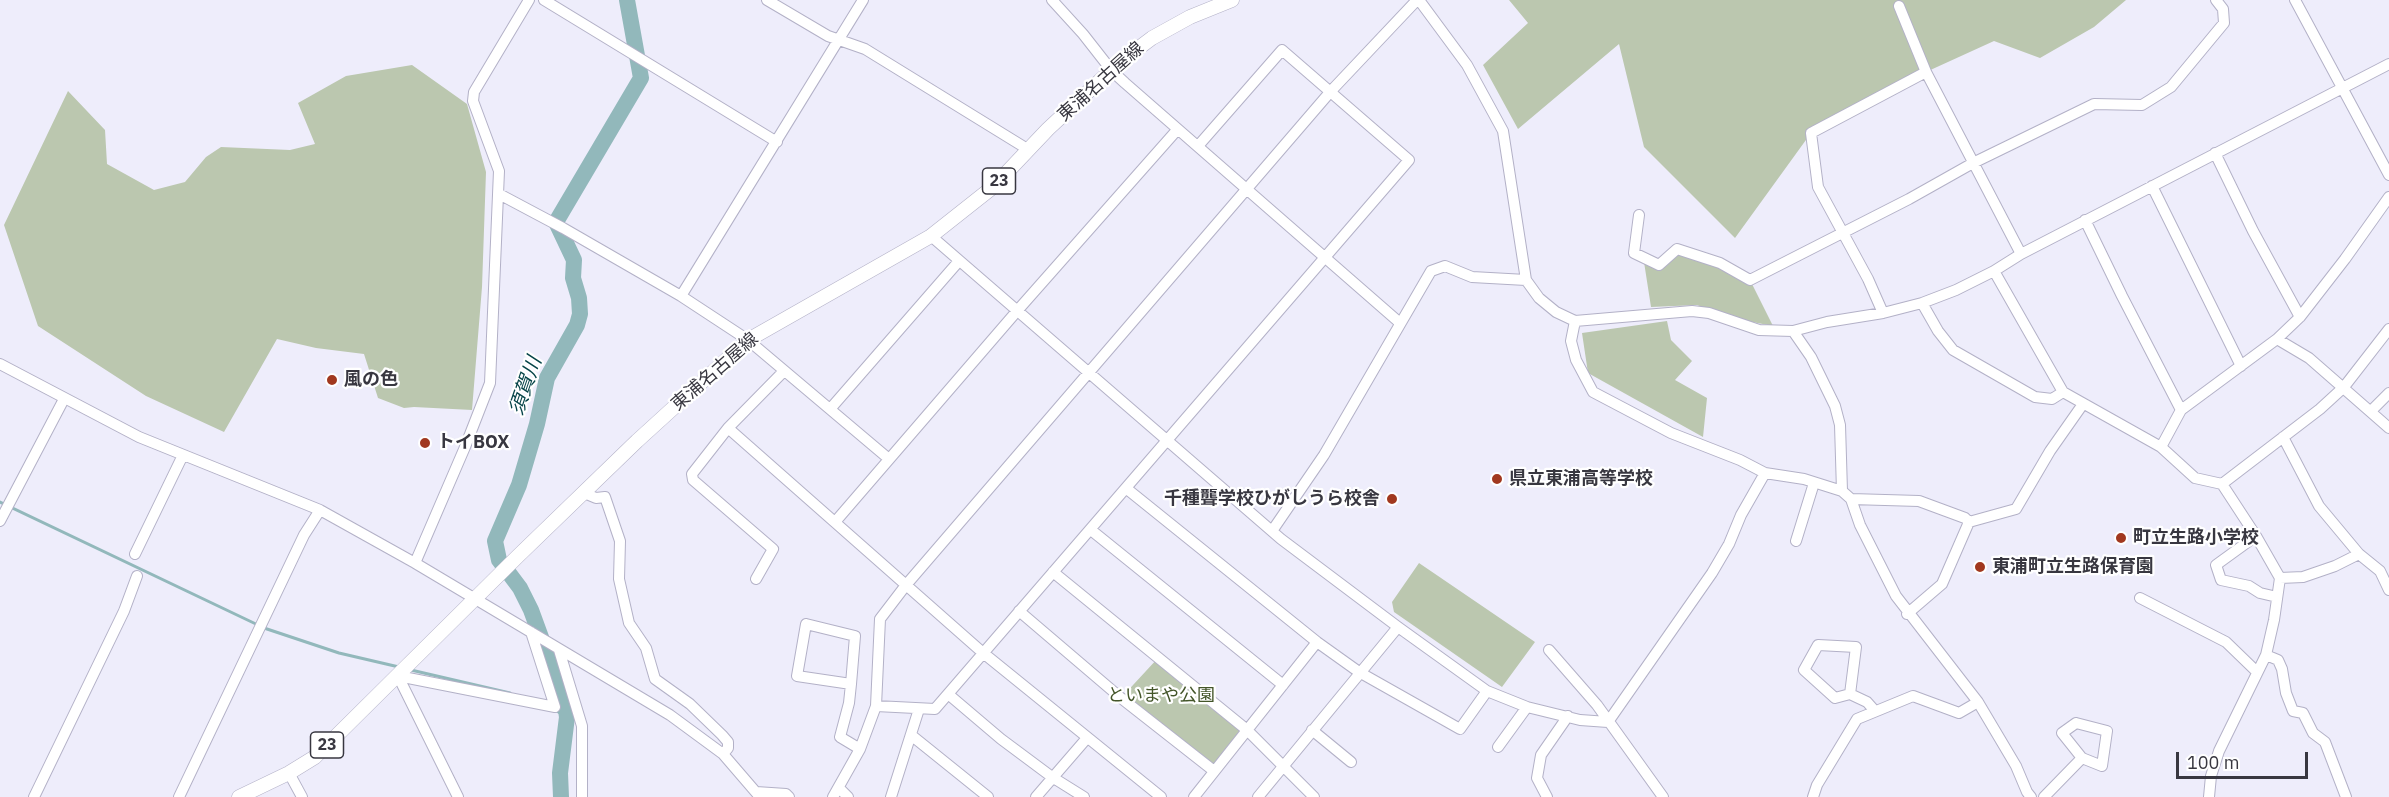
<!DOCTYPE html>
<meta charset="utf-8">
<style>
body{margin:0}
#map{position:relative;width:2389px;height:797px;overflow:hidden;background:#eeedfb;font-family:"IBM Plex Sans",sans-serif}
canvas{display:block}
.scale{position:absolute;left:2176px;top:752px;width:132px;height:27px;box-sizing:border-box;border:3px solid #383740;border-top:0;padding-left:8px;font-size:18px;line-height:21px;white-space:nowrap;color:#383740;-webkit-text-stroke:4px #fff;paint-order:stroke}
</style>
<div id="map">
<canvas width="2389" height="797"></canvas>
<div class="scale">100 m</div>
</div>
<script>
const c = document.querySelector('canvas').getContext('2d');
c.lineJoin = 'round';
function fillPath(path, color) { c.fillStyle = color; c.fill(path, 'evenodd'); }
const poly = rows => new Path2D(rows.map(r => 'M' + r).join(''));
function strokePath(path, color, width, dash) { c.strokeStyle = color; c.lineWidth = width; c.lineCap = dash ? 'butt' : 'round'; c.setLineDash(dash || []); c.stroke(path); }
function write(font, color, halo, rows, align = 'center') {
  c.font = font + ' "IBM Plex Sans","Noto Sans JP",sans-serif'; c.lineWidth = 4.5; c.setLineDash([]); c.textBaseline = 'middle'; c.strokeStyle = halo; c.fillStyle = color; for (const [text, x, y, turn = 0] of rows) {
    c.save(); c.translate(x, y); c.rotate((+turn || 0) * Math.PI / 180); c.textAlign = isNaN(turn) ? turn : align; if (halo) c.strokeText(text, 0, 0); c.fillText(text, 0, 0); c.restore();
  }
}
const green = poly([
 [1509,0,2126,0,2094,27,2040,58,1994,41,1926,72,1811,133,1735,238,1644,147,1619,44,1518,129,1483,65,1528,23],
 [412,65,467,104,486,172,482,287,472,410,414,407,404,408,378,398,364,354,316,348,277,339,224,432,146,396,38,326,4,225,68,91,105,130,107,164,154,190,185,182,206,157,221,147,290,150,315,144,298,103,346,76],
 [1677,249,1750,280,1773,326,1732,318,1697,305,1651,307,1644,262,1659,265],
 [1667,321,1671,340,1692,361,1675,380,1707,398,1703,437,1588,373,1582,333],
 [1419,563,1535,642,1502,687,1394,612,1392,602],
 [1158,658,1247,730,1214,771,1121,698]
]);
const stream = poly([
 [0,502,258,625],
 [264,628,339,653,399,667],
 [411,670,510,693],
 [555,710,567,717]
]);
const river = poly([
 [561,797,560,773,567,717,565,703,531,610,520,588,499,560,495,541,519,485,537,424,547,378,577,325,580,314,579,298,573,278,574,260,556,222,641,78,627,0]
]);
const minor = poly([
 [544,0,777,142],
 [767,0,828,36,865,49,1029,150],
 [1052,0,1083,34,1112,71,1125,83,1400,323],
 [1419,0,1467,65,1503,131,1526,280,1539,298,1556,312,1575,321,1692,311,1709,313,1759,330,1793,331,1827,322,1883,313,1922,303,1956,290,1994,271,2021,254,2389,64],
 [2295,0,2389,175],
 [1899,6,1926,72],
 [2215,153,2253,231,2300,317],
 [2152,186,2241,366],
 [499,194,563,228,681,296,748,340,889,459],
 [1639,215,1634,253,1659,265,1677,249,1720,263,1750,280,1909,199,1973,163,2094,104,2142,105,2171,87,2224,23,2223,9,2216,0],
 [2085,220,2122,296,2181,410],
 [931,236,1281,539,1398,627,1487,691,1527,707,1580,720,1608,722],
 [1994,271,2063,392,2161,447,2195,478,2222,484,2256,536,2280,578,2274,620,2266,655,2219,751,2211,776,2209,797],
 [681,296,863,0],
 [1922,303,1938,331,1953,350,2035,397,2052,399,2063,392],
 [1883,313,1868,279,1818,187,1811,133,1926,72,2021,254],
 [1575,321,1571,341,1576,360,1593,392,1671,433,1740,460,1765,473,1804,479,1842,491,1851,499,1860,525,1896,596,1978,702,2016,766,2027,792,2031,797],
 [1793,331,1811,357,1835,406,1840,425,1842,491],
 [2277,339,2309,358,2389,428],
 [0,364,139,437,320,510,415,563,670,715,723,754,760,797],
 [831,408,959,261],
 [2371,411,2389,393],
 [728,428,982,652,1161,797],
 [2283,437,2319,506,2359,554,2380,571,2389,590],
 [2161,447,2181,410,2277,339,2300,317,2345,259,2389,197],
 [2222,484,2320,409,2344,387,2389,329],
 [1127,489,1317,642,1359,672,1460,729,1487,691],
 [584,493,596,498,605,497,620,541,619,579,629,623,646,648,655,679,690,704,722,735,728,742,728,748,723,754],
 [1851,499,1919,501,1965,518,1969,522],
 [0,521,64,399],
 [835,522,1017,311,1177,130],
 [1091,530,1283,685],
 [1272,531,1324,455,1431,271,1445,266,1472,277,1526,280],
 [2256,536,2216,565,2221,580,2249,586,2260,593,2277,597],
 [1796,541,1814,483],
 [135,554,183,455],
 [415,563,465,447,490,383,499,171,473,101,474,92,529,0],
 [1053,572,1247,730,1314,797],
 [2280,578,2303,577,2335,566,2359,554],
 [756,579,773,549,693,480,692,474,728,428,784,371],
 [2140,598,2226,642,2257,672],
 [1019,611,1121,698,1214,771],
 [1907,614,1942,584,1969,522,2016,509,2050,451,2083,404],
 [559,650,582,726,582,797],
 [1549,650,1597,705,1663,797],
 [2266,655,2278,660,2282,669,2286,693,2293,711,2303,713,2313,733,2325,742,2346,797],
 [398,676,555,707,531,632],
 [398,676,458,797],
 [851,684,797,676,806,624,855,636,851,684,849,703,840,737,860,749],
 [948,694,1001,739,1052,777,1084,797],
 [1850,694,1835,698,1804,670,1818,645,1856,647,1850,694,1867,702,1875,711],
 [876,706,935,709,1409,160,1282,50,1198,146],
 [1608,722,1712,573,1729,544,1741,515,1765,473],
 [2076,723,2107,731,2102,766,2082,758,2062,733,2076,723],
 [1312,730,1351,762],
 [911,735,988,797],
 [1498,747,1527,707],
 [289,773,302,797],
 [839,788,848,797],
 [756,792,786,794,789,797],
 [34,797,124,611,137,576],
 [179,797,304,535,320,510],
 [833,797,860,749,876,706,880,619,906,585,1331,91,1417,0],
 [891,797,919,709],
 [1036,797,1087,738],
 [1194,797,1317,642],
 [1258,797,1398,627],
 [1547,797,1537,778,1541,755,1568,716],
 [1813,797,1817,785,1857,719,1913,696,1959,713,1978,702],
 [2044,797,2082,758]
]);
const major = poly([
 [239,797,289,773,315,757,518,556,637,441,748,340,931,236,993,187,1048,129,1120,62,1152,38,1190,17,1232,0]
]);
const markers = [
 [332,380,6,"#a1381f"],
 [425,443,6,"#a1381f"],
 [1497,479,6,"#a1381f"],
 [1392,499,6,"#a1381f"],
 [2121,538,6,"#a1381f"],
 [1980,567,6,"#a1381f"]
];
const shields = [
 [999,181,33],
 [327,745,33]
];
const shieldNames = [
 ["23",999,181],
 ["23",327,745]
];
const streetNames = [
 ["東浦名古屋線",1101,82,-42],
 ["東浦名古屋線",715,372,-41]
];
const poiNames = [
 ["風の色",344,380],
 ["トイBOX",437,443],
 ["県立東浦高等学校",1509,479],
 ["千種聾学校ひがしうら校舎",1380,499,"right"],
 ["町立生路小学校",2133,538],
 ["東浦町立生路保育園",1992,567]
];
const parkNames = [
 ["といまや公園",1161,696]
];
const waterNames = [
 ["須賀川",526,386,-71]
];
fillPath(green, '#bbc7af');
strokePath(stream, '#92b8bb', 3);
strokePath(river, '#92b8bb', 16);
strokePath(minor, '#b3b1c7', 12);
strokePath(major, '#b3b1c7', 15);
strokePath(minor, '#fff', 10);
strokePath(major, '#fff', 14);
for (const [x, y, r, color] of markers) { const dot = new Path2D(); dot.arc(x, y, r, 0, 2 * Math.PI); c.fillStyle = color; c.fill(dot); strokePath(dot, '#fff', 2); }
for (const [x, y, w] of shields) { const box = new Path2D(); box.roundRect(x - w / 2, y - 13, w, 26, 4.5); c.fillStyle = '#fff'; c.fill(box); strokePath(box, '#383740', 1.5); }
write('bold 16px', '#383740', null, shieldNames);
write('18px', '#383740', '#fff', streetNames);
write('bold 18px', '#383740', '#fff', poiNames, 'left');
write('18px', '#435529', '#fff', parkNames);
write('italic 20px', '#064448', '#fff', waterNames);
</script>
